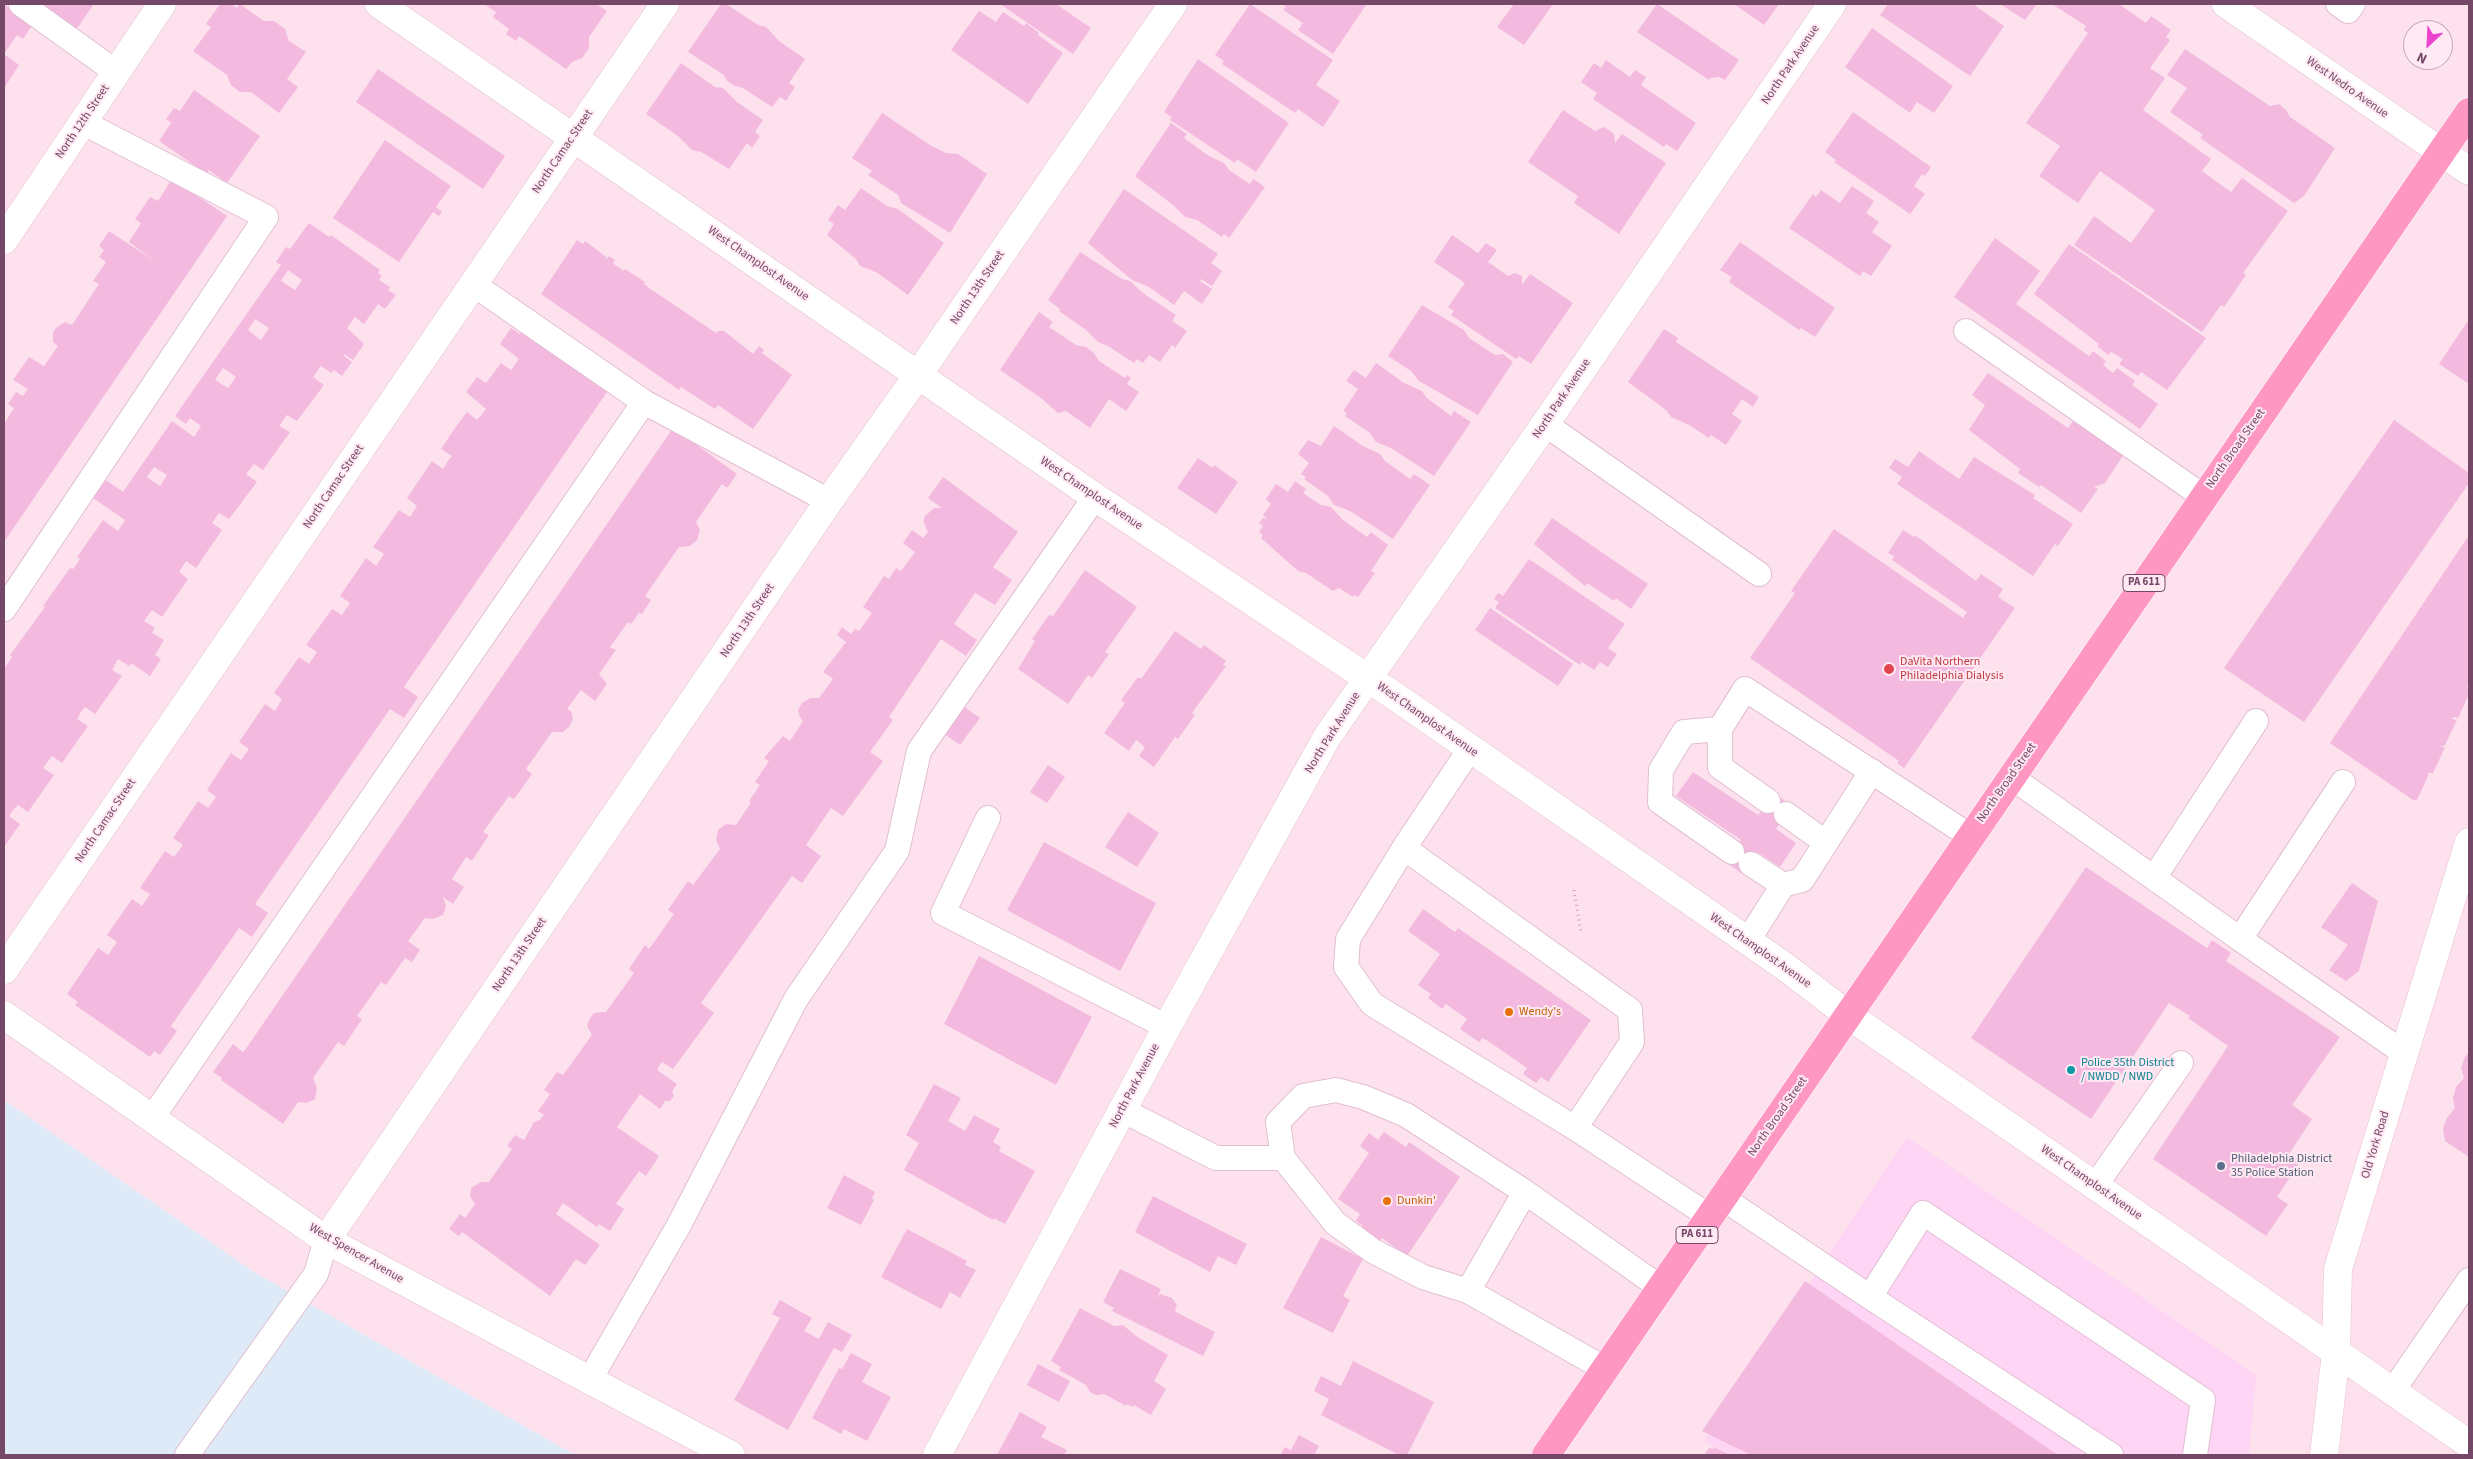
<!DOCTYPE html>
<style>
body{margin:0}
#map{position:relative;width:2473px;height:1459px;overflow:hidden;background:#fde2ee;font-family:"Source Sans 3",sans-serif}
canvas{display:block}
.frame{position:absolute;inset:0;border:5px solid #754867;pointer-events:none}
.north{position:absolute;left:2403px;top:20px;width:50px;height:50px;box-sizing:border-box;background:#ffe9f3;border:1px solid #c8a9bb;border-radius:50%;rotate:205deg;font-size:14px;font-weight:700;line-height:20px;text-align:center;color:#754867}
.north::after{content:'';display:block;margin:auto;width:18px;height:22px;background:#eb43ce;clip-path:polygon(50% 0,100% 100%,50% 72%,0 100%)}
</style>
<div id="map">
<canvas width="2473" height="1459"></canvas>
<div class="frame"></div>
<div class="north">N</div>
</div>
<script>
const c = document.querySelector('canvas').getContext('2d');
c.lineJoin = 'round';
function fillPath(path, color) { c.fillStyle = color; c.fill(path, 'evenodd'); }
const poly = rows => new Path2D(rows.map(r => 'M' + r).join(''));
function strokePath(path, color, width, dash) { c.strokeStyle = color; c.lineWidth = width; c.lineCap = dash ? 'butt' : 'round'; c.setLineDash(dash || []); c.stroke(path); }
function write(font, color, halo, rows, align = 'center') {
  c.font = font + ' "Source Sans 3",sans-serif'; c.lineWidth = 4; c.setLineDash([]); c.textBaseline = 'middle'; c.strokeStyle = halo; c.fillStyle = color; for (const [text, x, y, turn = 0] of rows) {
    c.save(); c.translate(x, y); c.rotate((+turn || 0) * Math.PI / 180); c.textAlign = isNaN(turn) ? turn : align; if (halo) c.strokeText(text, 0, 0); c.fillText(text, 0, 0); c.restore();
  }
}
const commercial = poly([
 [1907,1137,2256,1375,2249,1455,1732,1455,1704,1441]
]);
const education = poly([
 [4,1100,254,1272,575,1455,4,1455]
]);
const building = poly([
 [4,4,33,24,23,39,17,35,4,54],
 [24,4,94,4,73,34],
 [220,4,231,4,237,8,240,4,264,21,274,21,285,29,289,41,306,52,287,79,298,87,279,113,251,92,240,92,231,85,227,75,193,51,211,27,206,24],
 [484,4,596,4,607,11,589,37,589,48,582,58,572,62,566,69,519,36,516,41,506,34,509,29,493,17,496,12],
 [721,4,726,4,758,25,766,27,779,41,805,59,789,83,795,87,786,101,780,97,772,107,743,88,735,86,727,81,724,75,688,52],
 [1000,4,1056,4,1091,28,1073,54],
 [1250,4,1333,60,1316,85,1340,101,1323,127,1298,109,1295,113,1222,64,1224,61,1215,55],
 [1282,4,1364,4,1366,5,1333,54,1298,30,1303,23,1283,10,1286,7],
 [1514,4,1553,4,1524,45,1497,27],
 [1657,4,1739,60,1725,80,1719,77,1710,78,1709,80,1637,32],
 [1734,4,1779,4,1764,25],
 [1888,4,1973,4,2004,26,1970,76,1880,15],
 [2000,4,2037,4,2025,20],
 [2052,4,2119,4,2146,23,2151,16,2171,30,2166,37,2170,40,2150,68,2165,78,2143,110,2211,159,2202,171,2231,192,2242,178,2288,211,2243,273,2246,275,2224,307,2221,305,2202,332,2074,245,2094,216,2131,243,2155,210,2100,171,2078,203,2039,176,2060,146,2026,123,2088,33,2084,30,2086,26],
 [979,11,996,22,1003,12,1024,26,1026,23,1039,33,1038,35,1063,53,1028,104,951,50],
 [1872,28,1953,86,1934,113,1917,102,1910,113,1845,67],
 [2185,49,2270,106,2279,104,2286,110,2290,117,2335,148,2304,196,2294,203,2200,138,2203,135,2170,112,2187,88,2167,75],
 [4,54,19,65,4,88],
 [1198,59,1289,123,1256,172,1237,159,1235,163,1170,120,1172,117,1164,112],
 [1606,60,1630,77,1635,70,1646,77,1641,85,1696,123,1677,151,1666,144,1664,147,1593,99,1597,93,1581,82,1594,63,1601,68],
 [681,63,715,87,723,88,737,102,763,120,755,132,760,136,752,148,747,143,729,169,701,152,692,150,678,136,646,114],
 [378,69,505,156,483,189,356,102],
 [194,90,260,136,227,183,209,170,207,174,159,141,171,123,166,119,174,108,180,111],
 [1563,110,1595,131,1604,127,1614,134,1615,143,1622,134,1666,163,1619,234,1574,203,1578,196,1528,162],
 [1853,112,1931,167,1925,176,1922,174,1914,186,1925,194,1910,214,1834,162,1836,160,1825,152],
 [882,113,930,145,946,153,958,154,987,174,950,233,901,203,898,195,868,175,872,171,852,158],
 [1171,123,1187,134,1184,138,1209,156,1224,163,1229,170,1250,184,1253,179,1265,187,1229,238,1224,234,1222,237,1197,220,1185,217,1173,205,1135,176],
 [385,140,451,186,436,207,442,212,439,216,433,212,399,262,333,218],
 [172,179,227,216,4,542,4,424,14,408,8,404,16,392,23,396,28,389,13,380,29,357,44,366,58,346,53,342,53,333,56,328,65,322,72,325,99,284,93,281,106,262,99,257,104,250,99,246,109,231,156,262,129,242,141,223,135,219,144,206,150,197,158,201],
 [1852,186,1874,201,1866,213,1879,222,1872,232,1892,246,1871,276,1863,271,1860,276,1789,228,1813,194,1816,197,1821,190,1840,203],
 [861,188,887,206,898,209,944,243,908,295,876,272,860,266,856,259,827,235,834,224,828,220,838,205,845,210],
 [1124,189,1218,254,1211,263,1222,271,1212,286,1201,279,1200,281,1212,289,1202,304,1184,291,1174,305,1149,287,1132,280,1088,243],
 [309,223,329,237,331,235,380,270,378,273,382,276,379,280,390,287,388,290,396,295,385,309,378,304,364,324,355,317,347,328,364,344,353,360,344,354,343,355,352,362,342,376,334,370,331,373,321,366,313,377,324,385,297,421,287,415,279,426,290,432,263,470,254,464,246,474,257,482,229,519,219,513,212,523,222,530,196,568,186,561,183,566,179,572,188,579,162,617,152,610,144,621,155,628,152,633,164,640,155,655,161,659,150,676,131,663,129,666,118,659,112,670,122,676,95,714,85,707,81,712,77,719,88,726,62,763,52,756,43,768,54,775,28,812,18,805,13,810,9,816,20,824,4,847,4,669,12,657,10,655,45,607,43,606,70,568,73,569,80,559,77,557,103,520,118,531,125,520,93,498,106,480,123,492,172,421,194,437,201,426,190,418,186,424,175,416,281,265,276,262,286,247,290,249],
 [288,270,302,280,295,290,281,281],
 [255,319,269,328,261,340,248,330],
 [223,368,236,377,228,388,215,380],
 [154,467,167,475,160,486,147,477],
 [1452,235,1478,253,1486,243,1497,250,1488,262,1508,276,1515,273,1522,276,1522,285,1530,274,1573,303,1531,364,1519,356,1516,359,1451,315,1454,311,1448,307,1465,283,1434,262],
 [1995,238,2040,271,2016,304,2089,356,2093,351,2106,361,2103,365,2113,373,2117,368,2135,381,2132,385,2158,404,2140,429,1954,297],
 [577,240,583,244,585,241,605,256,606,259,609,256,615,260,613,263,615,265,624,271,625,269,645,282,644,284,649,288,716,333,718,331,724,331,753,354,759,346,764,350,762,353,792,375,753,429,718,405,715,409,681,387,679,390,541,294],
 [1740,242,1835,308,1815,337,1801,328,1799,330,1729,282,1732,277,1720,270],
 [2069,244,2206,338,2167,390,2141,372,2138,376,2119,364,2123,359,2111,352,2108,355,2097,346,2099,344,2034,294],
 [1080,252,1122,279,1130,281,1143,293,1176,315,1172,321,1187,331,1175,348,1172,345,1160,362,1149,355,1143,363,1137,359,1134,363,1108,346,1098,342,1086,330,1059,311,1060,309,1048,300],
 [1422,305,1464,330,1469,338,1495,355,1503,354,1513,362,1478,415,1419,381,1411,371,1388,356],
 [1039,312,1053,322,1049,327,1076,345,1086,347,1094,353,1099,361,1125,378,1127,375,1131,378,1127,384,1139,392,1126,411,1109,399,1090,428,1066,411,1058,413,1041,398,1000,370],
 [2469,319,2469,384,2439,364],
 [511,328,520,334,522,330,607,392,404,687,418,697,404,718,390,709,255,904,268,913,252,937,239,928,171,1026,177,1031,160,1055,154,1051,150,1057,75,1005,78,1002,67,994,98,948,108,955,117,942,107,935,132,899,142,906,150,894,140,888,165,851,174,857,183,845,173,838,198,801,208,808,216,797,207,790,231,753,241,760,249,749,239,742,265,704,275,711,282,699,274,693,299,657,309,664,317,652,306,645,332,609,342,615,350,603,340,596,366,558,376,566,384,554,373,547,399,510,410,517,417,506,407,498,432,461,443,469,448,461,452,456,441,449,455,428,467,412,477,420,486,409,466,392,477,377,486,383,501,363,511,370,519,359,500,344],
 [1664,329,1678,338,1676,342,1759,397,1753,407,1742,399,1732,414,1742,421,1726,445,1711,435,1709,438,1689,425,1671,417,1666,410,1628,382],
 [1376,363,1404,383,1422,391,1427,398,1451,416,1454,411,1471,422,1434,476,1391,448,1376,442,1370,433,1345,416,1347,413,1343,411,1358,389,1346,381,1354,370,1366,378],
 [1988,373,2068,428,2076,417,2128,448,2105,483,2094,487,2098,489,2081,513,2041,485,2039,487,2018,473,2020,469,1969,430,1985,405,1972,395],
 [2394,420,2469,473,2469,483,2304,722,2224,668],
 [1334,426,1363,446,1380,454,1385,461,1410,479,1414,474,1430,485,1393,539,1350,511,1334,505,1328,496,1304,479,1306,477,1301,474,1309,463,1298,454,1308,440,1321,446],
 [673,428,737,474,727,488,722,484,696,522,700,530,697,540,690,546,679,547,645,596,651,600,642,614,639,613,631,624,628,622,610,647,616,650,599,674,607,684,595,701,581,690,567,709,571,711,573,719,569,727,563,732,552,732,526,769,532,774,514,799,509,796,483,832,489,835,481,847,472,861,466,857,452,879,464,887,453,904,443,897,446,906,443,915,433,919,425,918,408,941,420,950,412,962,405,958,386,985,381,982,357,1016,362,1019,344,1046,338,1042,313,1078,317,1088,315,1099,307,1103,298,1102,283,1124,221,1080,222,1078,213,1072,233,1044,243,1052,245,1050],
 [1919,451,1959,479,1974,457,2035,495,2033,498,2073,524,2058,546,2055,544,2033,576,1897,484,1902,477,1889,468,1895,459,1908,467],
 [1198,458,1213,468,1214,465,1238,482,1216,514,1177,488],
 [943,477,1018,532,993,567,1012,580,995,605,975,593,954,624,977,640,966,656,941,639,889,717,893,720,870,752,883,761,843,816,831,808,806,845,821,856,802,883,792,876,701,1003,714,1013,673,1069,662,1062,659,1066,657,1070,677,1084,672,1091,674,1096,670,1101,665,1101,660,1109,640,1094,617,1127,659,1156,646,1176,639,1171,616,1204,624,1209,610,1231,599,1224,597,1227,563,1203,556,1214,600,1245,585,1265,576,1259,550,1296,462,1232,459,1236,449,1229,460,1214,465,1218,475,1204,470,1196,471,1188,481,1182,489,1182,512,1149,507,1146,515,1135,524,1140,534,1122,540,1120,544,1115,538,1111,550,1094,544,1090,557,1072,563,1075,592,1035,587,1026,590,1018,594,1013,606,1012,634,973,629,969,645,945,649,949,674,914,668,910,688,881,693,885,720,849,716,840,718,830,726,824,736,825,748,807,751,803,749,801,760,785,755,782,769,761,764,758,783,736,790,741,803,721,800,717,798,710,802,703,810,698,819,698,833,679,823,672,846,642,837,635,842,627,851,634,855,629,859,631,872,613,863,607,884,576,889,579,896,568,901,571,915,552,903,543,912,530,923,538,928,532,924,523,924,517,934,508,942,508,928,498],
 [1295,481,1306,489,1303,493,1321,505,1331,507,1343,520,1367,537,1371,532,1388,545,1371,571,1375,573,1358,597,1354,595,1353,597,1339,588,1333,591,1306,573,1298,571,1261,538,1263,535,1259,532,1263,526,1259,523,1263,518,1268,519,1263,515,1271,504,1266,499,1276,484,1288,492],
 [1552,518,1648,584,1631,609,1616,598,1614,601,1587,583,1585,586,1534,544],
 [1834,529,1963,618,1967,612,1892,560,1894,556,1888,553,1903,530,1914,537,1915,535,1976,581,1981,574,2003,589,1998,597,2015,608,1904,768,1897,763,1899,761,1750,658,1795,593,1791,591],
 [2469,535,2469,683,2467,687,2469,694,2458,718,2453,717,2452,719,2457,720,2445,745,2440,747,2445,747,2433,773,2428,773,2428,776,2417,800,2413,800,2330,743],
 [1529,559,1625,624,1608,648,1617,654,1608,667,1600,662,1594,670,1582,662,1580,665,1495,608,1499,602,1494,599,1498,593,1503,596],
 [1085,570,1137,607,1105,652,1109,654,1092,678,1088,675,1068,704,1018,669,1035,641,1032,639,1049,615,1053,616],
 [1490,608,1573,664,1558,686,1475,630],
 [1175,631,1201,649,1204,645,1226,661,1223,665,1226,666,1192,713,1195,715,1178,739,1175,737,1154,767,1139,756,1145,747,1136,740,1129,751,1104,733,1125,703,1121,700,1138,677,1141,679],
 [963,706,980,718,960,745,943,733],
 [1048,765,1065,777,1047,803,1030,792],
 [1693,772,1758,815,1774,793,1792,806,1776,829,1796,843,1780,867,1759,853,1744,875,1725,862,1741,840,1676,796],
 [1128,812,1159,833,1137,867,1105,847],
 [1044,842,1156,903,1120,971,1007,910],
 [2086,867,2207,948,2212,940,2231,953,2226,961,2340,1037,2292,1105,2312,1119,2289,1154,2300,1162,2277,1197,2288,1204,2266,1236,2153,1159,2228,1046,2188,1018,2190,1016,2169,1003,2091,1119,1971,1038],
 [2352,883,2378,901,2359,971,2346,981,2329,970,2348,945,2321,927],
 [1423,909,1455,932,1458,928,1591,1020,1548,1082,1541,1077,1536,1083,1523,1074,1527,1068,1488,1041,1482,1038,1479,1042,1460,1029,1467,1019,1446,1004,1442,1009,1428,998,1431,994,1418,985,1440,954,1408,931],
 [979,956,1092,1017,1056,1085,944,1024],
 [2469,1052,2469,1157,2445,1141,2443,1128,2447,1118,2455,1108,2453,1098,2456,1087,2464,1078,2461,1068,2465,1057],
 [934,1084,961,1098,948,1121,965,1131,974,1115,1000,1129,993,1142,1001,1147,999,1151,1035,1171,1005,1224,994,1218,993,1220,904,1170,919,1143,906,1135],
 [1384,1132,1406,1147,1409,1142,1460,1177,1407,1256,1382,1238,1378,1245,1359,1233,1363,1226,1356,1221,1360,1214,1338,1199,1369,1153,1360,1146,1369,1133,1378,1140],
 [844,1175,875,1192,872,1198,874,1200,861,1225,827,1208],
 [1153,1196,1247,1244,1236,1265,1218,1256,1210,1272,1135,1232],
 [907,1229,967,1261,965,1265,976,1270,960,1298,950,1292,941,1309,881,1277],
 [1321,1237,1363,1259,1343,1296,1350,1300,1333,1333,1283,1308],
 [1120,1269,1161,1289,1156,1299,1160,1294,1172,1298,1177,1305,1175,1309,1176,1312,1215,1332,1203,1356,1112,1311,1114,1308,1103,1302],
 [1805,1281,2058,1455,1751,1455,1702,1431],
 [780,1300,812,1318,804,1331,819,1339,828,1322,852,1335,842,1352,834,1348,788,1430,734,1400,780,1318,772,1314],
 [1080,1308,1114,1326,1123,1325,1136,1336,1168,1355,1154,1381,1166,1389,1151,1415,1134,1405,1133,1407,1127,1404,1126,1406,1104,1394,1096,1395,1090,1392,1086,1385,1059,1370,1061,1367,1051,1361],
 [851,1353,872,1364,862,1382,891,1397,867,1441,844,1429,841,1434,812,1418,839,1368,842,1369],
 [1353,1361,1434,1402,1407,1455,1399,1455,1321,1415,1329,1399,1314,1391,1321,1376,1341,1386],
 [1038,1364,1070,1381,1059,1402,1027,1385],
 [1020,1412,1047,1427,1041,1437,1067,1450,1064,1455,997,1455],
 [1299,1435,1319,1446,1314,1455,1281,1454,1285,1447,1291,1450],
 [1714,1447,1730,1455,1704,1455,1709,1448,1713,1449]
]);
const path = poly([
 [1574,890,1581,932]
]);
const lane = poly([
 [21,4,116,72],
 [2338,4,2348,11,2353,4],
 [473,284,644,402],
 [1966,331,2204,497],
 [1545,424,1759,574],
 [4,609,266,217,82,122],
 [1720,729,1684,732,1661,770,1660,802,1732,852],
 [1470,749,1404,848,1348,939,1346,967,1372,1004,1575,1128,1709,1216],
 [2011,777,2154,878],
 [2343,782,2240,939,2404,1053],
 [1768,801,1720,767,1720,729,1745,689,1970,836],
 [1786,814,1825,842],
 [988,818,943,913,1167,1027],
 [1404,848,1630,1010,1632,1042,1575,1128],
 [1751,864,1783,885],
 [2240,939,2154,878,2256,721],
 [1747,942,1783,885,1802,880,1872,771],
 [1122,1110,1216,1158,1283,1158],
 [152,1118,644,402,829,501],
 [2095,1186,2181,1063],
 [1721,1197,1870,1297],
 [1468,1291,1525,1192],
 [1605,1369,1468,1291,1423,1277,1373,1251,1335,1223,1283,1158,1278,1122,1303,1096,1336,1090,1363,1097,1406,1115,1525,1192,1661,1288],
 [589,1381,679,1225,796,999,897,851,919,751,1095,497],
 [2392,1392,2469,1280],
 [187,1455,316,1274,326,1240],
 [2111,1455,1870,1297,1923,1213,2203,1400,2195,1455]
]);
const street = poly([
 [379,4,1095,497,1399,699,1784,966,1848,1015],
 [2226,4,2469,171],
 [4,240,162,4],
 [4,970,665,4],
 [4,1015,326,1240,731,1455],
 [326,1240,829,501,918,375,1173,4],
 [937,1455,1167,1027,1327,737,1545,424,1832,4]
]);
const secondary = poly([
 [1848,1015,2469,1444],
 [2324,1455,2336,1353,2338,1269,2469,842]
]);
const primary = poly([
 [1546,1455,2469,112]
]);
const markers = [
 [1889,669,6,"#e0444e"],
 [1509,1012,5,"#e8710a"],
 [2071,1070,5,"#0f9aa8"],
 [2221,1166,5,"#5c6f8a"],
 [1387,1201,5,"#e8710a"]
];
const shields = [
 [2144,583,42],
 [1697,1235,42]
];
const shieldNames = [
 ["PA 611",2144,583],
 ["PA 611",1697,1235]
];
const streetNames = [
 ["North Park Avenue",1791,65,-56],
 ["West Nedro Avenue",2347,88,35],
 ["North 12th Street",83,122,-56],
 ["North Camac Street",563,152,-56],
 ["West Champlost Avenue",758,264,35],
 ["North 13th Street",978,288,-56],
 ["North Park Avenue",1562,399,-56],
 ["North Broad Street",2236,449,-55],
 ["North Camac Street",334,487,-56],
 ["West Champlost Avenue",1091,494,34],
 ["North 13th Street",748,621,-56],
 ["West Champlost Avenue",1427,720,35],
 ["North Park Avenue",1333,733,-58],
 ["North Broad Street",2007,783,-55],
 ["North Camac Street",106,821,-56],
 ["West Champlost Avenue",1760,951,35],
 ["North 13th Street",520,955,-56],
 ["North Park Avenue",1135,1086,-62],
 ["North Broad Street",1778,1117,-55],
 ["Old York Road",2376,1145,-73],
 ["West Champlost Avenue",2091,1183,35],
 ["West Spencer Avenue",356,1254,30]
];
const healthNames = [
 ["DaVita Northern",1900,662],
 ["Philadelphia Dialysis",1900,676]
];
const foodNames = [
 ["Wendy's",1519,1012],
 ["Dunkin'",1397,1201]
];
const cultureNames = [
 ["Police 35th District",2081,1063],
 ["/ NWDD / NWD",2081,1077]
];
const serviceNames = [
 ["Philadelphia District",2231,1159],
 ["35 Police Station",2231,1173]
];
fillPath(commercial, '#fed5f4');
fillPath(education, '#dfeaf9');
fillPath(building, '#f3b9df');
strokePath(lane, '#e1bed2', 26);
strokePath(street, '#e1bed2', 29);
strokePath(secondary, '#e9bdd7', 29);
strokePath(primary, '#fff', 29);
strokePath(path, '#d89cc4', 3, [1, 4]);
strokePath(lane, '#fff', 24);
strokePath(street, '#fff', 28);
strokePath(secondary, '#fff', 28);
strokePath(primary, '#fe98c3', 28);
for (const [x, y, r, color] of markers) { const dot = new Path2D(); dot.arc(x, y, r, 0, 2 * Math.PI); c.fillStyle = color; c.fill(dot); strokePath(dot, '#ffe9f3', 2); }
for (const [x, y, w] of shields) { const box = new Path2D(); box.roundRect(x - w / 2, y - 8.5, w, 17, 4); c.fillStyle = '#ffe9f3'; c.fill(box); strokePath(box, '#754867', 1); }
write('bold 11px', '#754867', null, shieldNames);
write('12px', '#754867', '#ffe9f3', streetNames);
write('12px', '#be3a42', '#ffe9f3', healthNames, 'left');
write('12px', '#c56008', '#ffe9f3', foodNames, 'left');
write('12px', '#0d838f', '#ffe9f3', cultureNames, 'left');
write('12px', '#4e5e75', '#ffe9f3', serviceNames, 'left');
</script>
